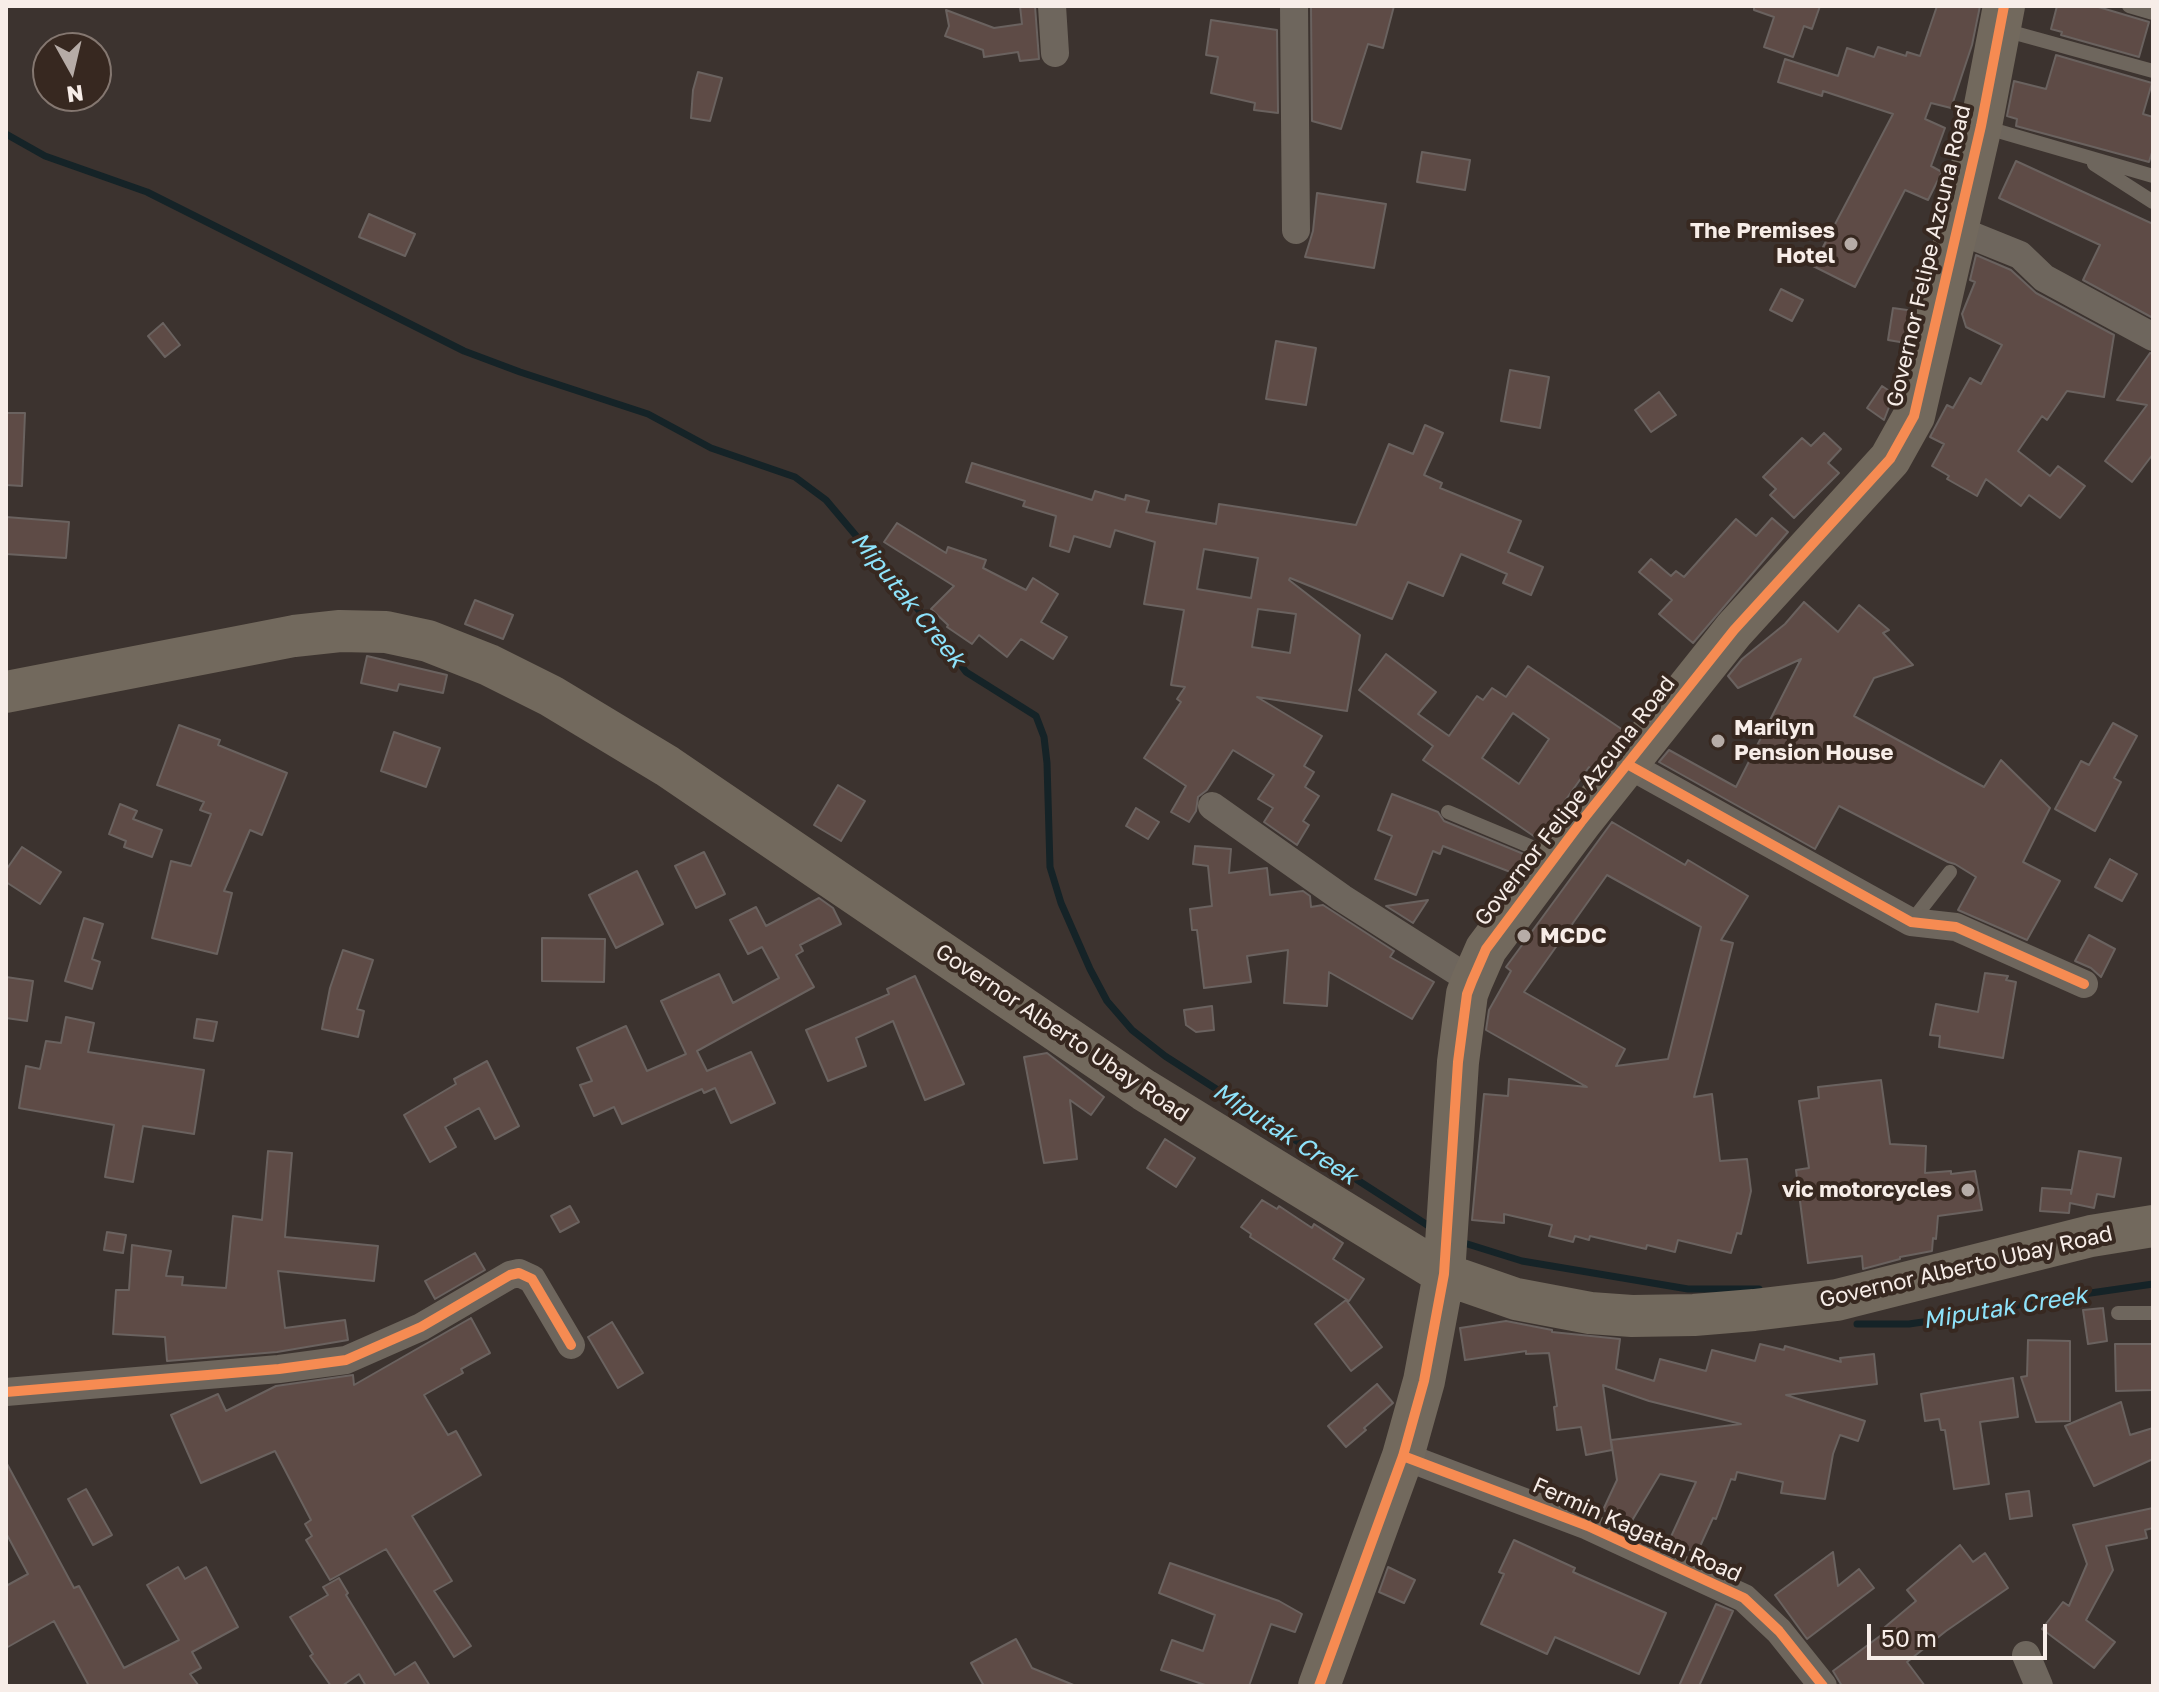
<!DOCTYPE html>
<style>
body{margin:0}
#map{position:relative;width:2159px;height:1692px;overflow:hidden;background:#3c332f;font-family:"Golos Text",sans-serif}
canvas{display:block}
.frame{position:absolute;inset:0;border:8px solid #f7ede8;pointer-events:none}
.north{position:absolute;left:32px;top:32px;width:80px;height:80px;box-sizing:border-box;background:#372820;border:2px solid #847770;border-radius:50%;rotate:172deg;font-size:22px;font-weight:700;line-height:32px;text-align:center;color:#f7ede8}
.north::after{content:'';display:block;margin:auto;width:28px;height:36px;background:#b6aca7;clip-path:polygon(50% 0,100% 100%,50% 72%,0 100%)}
.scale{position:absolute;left:1867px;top:1624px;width:180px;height:36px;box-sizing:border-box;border:4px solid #f7ede8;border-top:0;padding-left:10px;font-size:24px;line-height:28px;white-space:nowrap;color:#f7ede8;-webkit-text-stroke:6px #372820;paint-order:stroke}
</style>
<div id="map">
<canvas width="2159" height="1692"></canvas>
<div class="frame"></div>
<div class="north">N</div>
<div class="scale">50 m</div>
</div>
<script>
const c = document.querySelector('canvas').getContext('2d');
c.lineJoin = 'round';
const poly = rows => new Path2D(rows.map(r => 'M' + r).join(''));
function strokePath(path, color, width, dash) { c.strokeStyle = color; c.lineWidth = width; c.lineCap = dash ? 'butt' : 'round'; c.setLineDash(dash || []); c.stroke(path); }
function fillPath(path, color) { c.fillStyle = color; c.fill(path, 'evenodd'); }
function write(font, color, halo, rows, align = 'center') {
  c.font = font + ' "Golos Text",sans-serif'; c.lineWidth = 8; c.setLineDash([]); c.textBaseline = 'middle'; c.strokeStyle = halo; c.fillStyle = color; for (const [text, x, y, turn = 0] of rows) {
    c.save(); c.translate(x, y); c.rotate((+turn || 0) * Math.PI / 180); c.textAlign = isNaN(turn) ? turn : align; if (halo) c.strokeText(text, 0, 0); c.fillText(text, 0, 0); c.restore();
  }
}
const stream = poly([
 [6,134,45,156,147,192,464,351,520,372,648,414,711,448,795,477,826,500,922,614,966,672,1036,716,1044,737,1047,763,1050,867,1061,903,1090,969,1107,1001,1132,1030,1165,1056,1435,1230],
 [1461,1242,1522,1261,1688,1289,1759,1289],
 [1857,1324,1909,1324,1978,1314,2035,1301,2153,1284]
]);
const building = poly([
 [1020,6,1035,6,1039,59,1020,61,1018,52,984,57,983,50,945,36,949,26,946,10,994,28,1022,24,1020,6],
 [1311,6,1394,6,1383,48,1368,44,1341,129,1312,121,1311,6],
 [1754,6,1820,6,1812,29,1804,26,1793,57,1764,47,1774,17,1754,10,1754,6],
 [1937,6,1980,6,1972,45,1951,108,1931,103,1925,119,1945,128,1931,166,1942,172,1928,200,1905,190,1855,287,1813,266,1893,114,1823,91,1822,96,1778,82,1785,59,1838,76,1847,48,1874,57,1878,47,1906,56,1907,52,1920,56,1937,6],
 [2057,6,2095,6,2149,22,2139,57,2061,35,2062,32,2051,29,2057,6],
 [1211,20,1277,30,1278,113,1254,110,1255,103,1211,93,1218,57,1206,55,1211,20],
 [2056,55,2152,83,2143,114,2153,117,2153,149,2149,162,2016,126,2017,119,2007,116,2014,81,2046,89,2056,55],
 [698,72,722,78,710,121,691,118,693,90,698,72],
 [1422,152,1470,160,1465,190,1417,182,1422,152],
 [2016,161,2153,224,2153,318,2083,280,2100,245,1999,198,2016,161],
 [1317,193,1386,204,1374,268,1305,257,1313,231,1317,193],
 [369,214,415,234,405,256,359,237,369,214],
 [1976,255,2011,270,2036,293,2114,335,2104,397,2067,391,2047,420,2042,416,2018,451,2050,476,2058,466,2085,486,2060,518,2029,495,2021,506,1986,479,1977,496,1947,479,1949,476,1932,466,1944,444,1930,437,1947,405,1953,408,1970,378,1981,384,2002,345,1966,327,1962,314,1975,282,1970,280,1976,255],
 [1781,289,1803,300,1792,321,1770,310,1781,289],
 [1893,308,1914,311,1906,343,1888,340,1893,308],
 [163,323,180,345,165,357,148,336,163,323],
 [1276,341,1316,348,1306,405,1266,399,1276,341],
 [2150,353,2153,354,2153,454,2132,482,2105,461,2147,405,2117,400,2150,353],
 [1510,370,1549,377,1540,428,1501,421,1510,370],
 [1882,386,1894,394,1884,420,1867,408,1882,386],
 [1659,392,1676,415,1651,432,1635,410,1659,392],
 [6,413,25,413,22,486,6,485,6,413],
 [1425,425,1443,433,1424,475,1442,483,1440,488,1521,521,1508,552,1543,567,1531,595,1503,583,1507,574,1461,554,1443,596,1408,582,1392,619,1290,578,1289,580,1360,635,1347,711,1257,697,1322,736,1304,766,1314,772,1305,787,1319,796,1303,821,1309,825,1297,845,1264,822,1273,808,1258,799,1274,775,1233,750,1207,790,1198,797,1196,811,1189,822,1171,812,1186,786,1144,758,1181,702,1177,699,1185,687,1171,685,1184,610,1144,604,1155,542,1115,530,1110,547,1074,536,1069,552,1050,546,1056,516,1023,506,1025,501,966,482,972,463,1092,500,1095,491,1125,500,1126,495,1149,501,1146,512,1216,524,1219,504,1356,525,1389,444,1413,454,1425,425],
 [1204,549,1258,558,1251,598,1197,589,1204,549],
 [1258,609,1296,614,1290,653,1252,647,1258,609],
 [1824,433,1841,449,1828,463,1839,473,1794,518,1770,495,1776,489,1763,477,1802,438,1811,446,1824,433],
 [6,517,69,522,66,558,6,554,6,517],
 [1772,518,1788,532,1693,643,1659,614,1672,600,1639,572,1651,559,1671,576,1676,571,1684,577,1736,519,1756,536,1772,518],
 [897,523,946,553,948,547,986,560,983,568,1026,590,1033,578,1058,594,1041,622,1067,637,1053,659,1021,639,1007,657,979,635,972,644,947,627,948,625,931,609,954,586,884,542,897,523],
 [475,600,513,615,503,639,465,624,475,600],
 [1804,602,1838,632,1859,605,1889,630,1883,633,1913,665,1874,678,1854,716,1984,787,2001,760,2050,808,2023,862,2060,881,2027,940,1958,910,1976,877,1955,864,1948,862,1839,806,1815,849,1659,762,1669,750,1736,787,1801,659,1738,688,1728,676,1742,659,1785,624,1804,602],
 [1386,654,1436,692,1418,714,1449,736,1477,696,1483,700,1492,688,1506,697,1528,666,1623,730,1592,769,1589,767,1538,839,1423,760,1433,746,1359,690,1386,654],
 [1513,713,1549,739,1519,784,1482,758,1513,713],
 [367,656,447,675,443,693,399,684,397,691,361,683,367,656],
 [2113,723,2137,736,2114,778,2121,782,2095,831,2055,809,2081,761,2089,765,2113,723],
 [179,725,220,740,218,745,287,773,262,835,250,830,224,891,232,893,217,954,152,938,171,861,191,866,211,814,200,810,204,802,157,785,179,725],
 [394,732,440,748,426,787,381,771,394,732],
 [838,785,865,801,841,841,814,825,838,785],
 [1392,794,1438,812,1444,821,1526,855,1513,873,1443,846,1440,854,1433,851,1416,895,1375,879,1392,836,1378,830,1392,794],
 [120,804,137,811,133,819,162,830,152,857,124,847,126,841,109,834,120,804],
 [1136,808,1159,822,1148,839,1126,826,1136,808],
 [1612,822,1685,865,1688,860,1748,896,1721,940,1733,943,1694,1097,1712,1094,1720,1161,1747,1159,1751,1191,1741,1234,1737,1233,1731,1253,1678,1240,1675,1252,1647,1245,1646,1249,1590,1236,1589,1240,1575,1236,1573,1242,1549,1236,1552,1225,1504,1214,1504,1223,1472,1220,1484,1094,1508,1096,1509,1079,1587,1087,1486,1030,1489,1010,1511,971,1506,967,1612,822],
 [1607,875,1701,927,1668,1059,1616,1066,1625,1049,1524,992,1607,875],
 [1195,846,1231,849,1229,873,1267,868,1270,895,1303,891,1310,896,1311,907,1323,905,1394,951,1390,957,1434,982,1412,1019,1329,972,1327,1006,1284,1003,1288,950,1247,956,1251,982,1204,988,1197,930,1192,930,1190,909,1212,906,1208,866,1193,864,1195,846],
 [22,847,61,872,40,904,6,882,6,870,22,847],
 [704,852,725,894,696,908,675,866,704,852],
 [2110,859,2137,874,2122,901,2095,887,2110,859],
 [637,871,663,924,616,948,589,895,637,871],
 [819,898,833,908,841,924,800,945,803,951,796,955,814,987,697,1051,707,1071,751,1052,775,1103,731,1123,715,1088,704,1093,702,1089,622,1124,614,1107,594,1116,580,1085,592,1081,577,1048,626,1026,647,1071,686,1054,661,1001,719,974,733,1003,779,978,762,947,748,954,730,920,756,907,766,926,819,898],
 [1428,900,1413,923,1386,906,1428,900],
 [84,918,103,924,92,959,100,962,92,989,65,981,84,918],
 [2089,935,2115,949,2101,977,2091,968,2075,961,2089,935],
 [542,938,605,939,604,982,542,981,542,938],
 [343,950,373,960,357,1009,364,1011,358,1037,322,1029,330,988,343,950],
 [1985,973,2008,976,2006,980,2016,982,2003,1058,1939,1047,1940,1036,1930,1035,1936,1004,1978,1012,1985,973],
 [915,976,964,1084,925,1100,893,1021,856,1038,866,1066,828,1081,806,1030,889,994,887,989,915,976],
 [6,977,33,981,27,1021,6,1018,6,977],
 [1212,1006,1214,1030,1196,1032,1186,1025,1184,1010,1212,1006],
 [66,1017,94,1023,88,1052,204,1070,194,1134,143,1126,133,1182,105,1177,114,1125,19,1108,26,1066,40,1069,46,1041,61,1043,66,1017],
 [197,1019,217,1022,213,1041,194,1038,197,1019],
 [1047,1053,1104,1097,1091,1115,1070,1100,1077,1159,1044,1163,1024,1057,1047,1053],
 [487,1061,519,1126,495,1139,479,1108,445,1127,456,1147,430,1162,404,1115,456,1084,454,1079,487,1061],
 [1881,1080,1890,1144,1926,1146,1925,1173,1951,1171,1951,1174,1975,1171,1982,1210,1938,1216,1936,1239,1933,1238,1932,1251,1900,1257,1900,1259,1863,1269,1862,1256,1808,1263,1796,1170,1809,1168,1799,1101,1819,1098,1818,1087,1881,1080],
 [1165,1139,1195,1158,1176,1187,1147,1168,1165,1139],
 [268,1151,292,1153,285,1237,378,1246,374,1281,278,1271,285,1328,345,1320,348,1340,277,1352,167,1361,165,1337,113,1334,116,1290,129,1290,132,1245,171,1251,166,1276,183,1277,182,1285,226,1288,233,1216,262,1220,268,1151],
 [2079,1151,2121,1158,2114,1197,2097,1194,2094,1208,2070,1203,2069,1213,2040,1211,2042,1188,2071,1190,2071,1194,2079,1151],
 [1262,1200,1277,1209,1279,1206,1312,1228,1314,1224,1343,1243,1333,1259,1364,1279,1349,1301,1250,1237,1251,1234,1241,1227,1262,1200],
 [570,1206,579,1222,560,1232,551,1216,570,1206],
 [107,1232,126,1235,123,1253,104,1250,107,1232],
 [475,1253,485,1270,435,1299,425,1281,475,1253],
 [1346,1300,1382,1347,1351,1371,1315,1324,1346,1300],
 [2103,1308,2107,1341,2088,1344,2083,1310,2103,1308],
 [471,1318,490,1353,461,1369,463,1373,424,1395,448,1435,456,1431,481,1475,412,1516,452,1581,434,1591,471,1646,454,1657,386,1549,330,1580,306,1540,312,1536,305,1524,311,1520,275,1451,201,1483,171,1415,218,1394,226,1411,276,1386,353,1375,354,1385,471,1318],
 [1506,1321,1552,1330,1552,1332,1620,1339,1616,1369,1654,1381,1660,1359,1706,1371,1712,1350,1755,1361,1760,1344,1784,1350,1785,1346,1841,1362,1840,1358,1874,1354,1877,1384,1786,1395,1865,1421,1858,1441,1840,1435,1833,1454,1825,1499,1781,1493,1783,1482,1737,1472,1735,1480,1731,1479,1716,1519,1713,1518,1697,1553,1669,1541,1696,1482,1660,1474,1630,1524,1603,1510,1617,1480,1611,1440,1741,1424,1649,1401,1603,1385,1612,1450,1586,1455,1581,1427,1557,1430,1554,1407,1557,1406,1549,1353,1526,1354,1526,1351,1465,1360,1460,1328,1506,1321],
 [612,1322,643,1373,618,1388,588,1337,612,1322],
 [2028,1340,2070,1341,2070,1421,2036,1422,2021,1377,2027,1376,2028,1340],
 [2115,1344,2153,1344,2153,1390,2116,1391,2115,1344],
 [2013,1378,2018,1417,1980,1422,1989,1484,1954,1489,1945,1430,1941,1430,1939,1419,1925,1421,1921,1394,2013,1378],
 [1377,1384,1393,1403,1364,1428,1366,1430,1346,1447,1328,1426,1377,1384],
 [2121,1402,2130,1435,2153,1428,2153,1459,2094,1486,2065,1426,2121,1402],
 [6,1462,74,1588,79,1586,124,1668,179,1640,147,1585,178,1567,185,1579,206,1567,238,1627,192,1652,201,1668,190,1674,199,1686,89,1686,54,1621,6,1648,6,1586,28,1574,6,1533,6,1462],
 [86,1489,112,1535,93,1545,68,1499,86,1489],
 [2029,1491,2032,1516,2010,1519,2006,1494,2029,1491],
 [2153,1508,2153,1528,2145,1530,2147,1538,2106,1546,2113,1570,2086,1620,2115,1642,2094,1668,2042,1629,2063,1602,2069,1606,2087,1564,2073,1525,2153,1508],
 [1514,1540,1575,1568,1573,1572,1666,1613,1639,1674,1555,1637,1547,1654,1481,1624,1504,1574,1499,1572,1514,1540],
 [1960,1545,1973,1562,1985,1553,2008,1588,1946,1631,1907,1662,1925,1686,1842,1686,1833,1671,1888,1630,1885,1627,1916,1601,1907,1590,1960,1545],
 [1833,1552,1838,1586,1859,1569,1874,1588,1807,1639,1775,1595,1833,1552],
 [1170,1563,1279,1601,1302,1614,1295,1632,1271,1624,1249,1686,1208,1686,1161,1670,1172,1640,1203,1651,1215,1615,1159,1593,1170,1563],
 [1388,1567,1415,1580,1404,1603,1379,1592,1388,1567],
 [339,1578,348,1593,346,1595,395,1675,415,1662,430,1686,366,1686,359,1674,342,1686,331,1686,310,1656,313,1654,290,1617,328,1595,323,1587,339,1578],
 [1716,1604,1733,1611,1699,1686,1679,1686,1716,1604],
 [1016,1639,1032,1668,1076,1686,984,1686,971,1663,1016,1639]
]);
const lane = poly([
 [2129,6,2153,13],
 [2004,30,2153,71],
 [1984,127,2153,176],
 [2094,164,2153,202],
 [1448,812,1551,855],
 [1911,922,1950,872],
 [2118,1313,2153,1313]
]);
const street = poly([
 [1052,6,1055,53],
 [1294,6,1296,230],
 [1958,230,2020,255,2044,278,2153,337],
 [1627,764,1911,922,1956,927,2084,984],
 [1212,806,1342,898,1472,981],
 [6,1392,279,1369,346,1360,421,1327,510,1275,519,1273,532,1279,571,1345],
 [1403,1456,1588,1526,1744,1598,1779,1631,1823,1686],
 [2026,1655,2039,1686]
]);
const secondary = poly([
 [6,692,294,636,340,631,386,632,428,641,489,665,551,696,667,766,1144,1090,1444,1274,1516,1299,1590,1313,1632,1316,1694,1315,1754,1310,1837,1300,2091,1236,2153,1226],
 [1319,1686,1403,1456,1424,1381,1444,1274,1458,1062,1467,994,1472,981,1486,949,1581,822,1734,630,1890,459,1914,416,1981,126,2004,6]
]);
const cycleway = poly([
 [1627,764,1911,922,1956,927,2084,984],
 [6,1392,279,1369,346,1360,421,1327,510,1275,519,1273,532,1279,571,1345],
 [1403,1456,1588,1526,1744,1598,1779,1631,1823,1686],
 [1319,1686,1403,1456,1424,1381,1444,1274,1458,1062,1467,994,1472,981,1486,949,1581,822,1734,630,1890,459,1914,416,1981,126,2004,6]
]);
const markers = [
 [1851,244,8,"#b6aca7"],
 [1718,741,8,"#b6aca7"],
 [1524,936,8,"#b6aca7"],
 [1968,1190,8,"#b6aca7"]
];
const poiNames = [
 ["The Premises",1835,231],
 ["Hotel",1835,256],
 ["Marilyn",1734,728,"left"],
 ["Pension House",1734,753,"left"],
 ["MCDC",1540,936,"left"],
 ["vic motorcycles",1952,1190]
];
const streetNames = [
 ["Governor Felipe Azcuna Road",1929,256,-77],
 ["Governor Felipe Azcuna Road",1575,801,-52],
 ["Governor Alberto Ubay Road",1062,1033,34],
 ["Governor Alberto Ubay Road",1966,1267,-13],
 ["Fermin Kagatan Road",1637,1530,24]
];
const waterNames = [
 ["Miputak Creek",908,600,51],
 ["Miputak Creek",1285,1134,33],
 ["Miputak Creek",2005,1308,-9]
];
strokePath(stream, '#152327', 7);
fillPath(building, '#5e4b46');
strokePath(building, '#6a625f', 2);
strokePath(lane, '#6e665d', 14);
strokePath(street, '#6e665d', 28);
strokePath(secondary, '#72695d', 42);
strokePath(cycleway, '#f68b52', 10);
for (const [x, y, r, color] of markers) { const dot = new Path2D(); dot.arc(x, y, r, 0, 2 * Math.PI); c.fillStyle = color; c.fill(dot); strokePath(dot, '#372820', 3); }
write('bold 22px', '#f7ede8', '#372820', poiNames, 'right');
write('22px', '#f7ede8', '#372820', streetNames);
write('italic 24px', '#8ee3fb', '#372820', waterNames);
</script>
